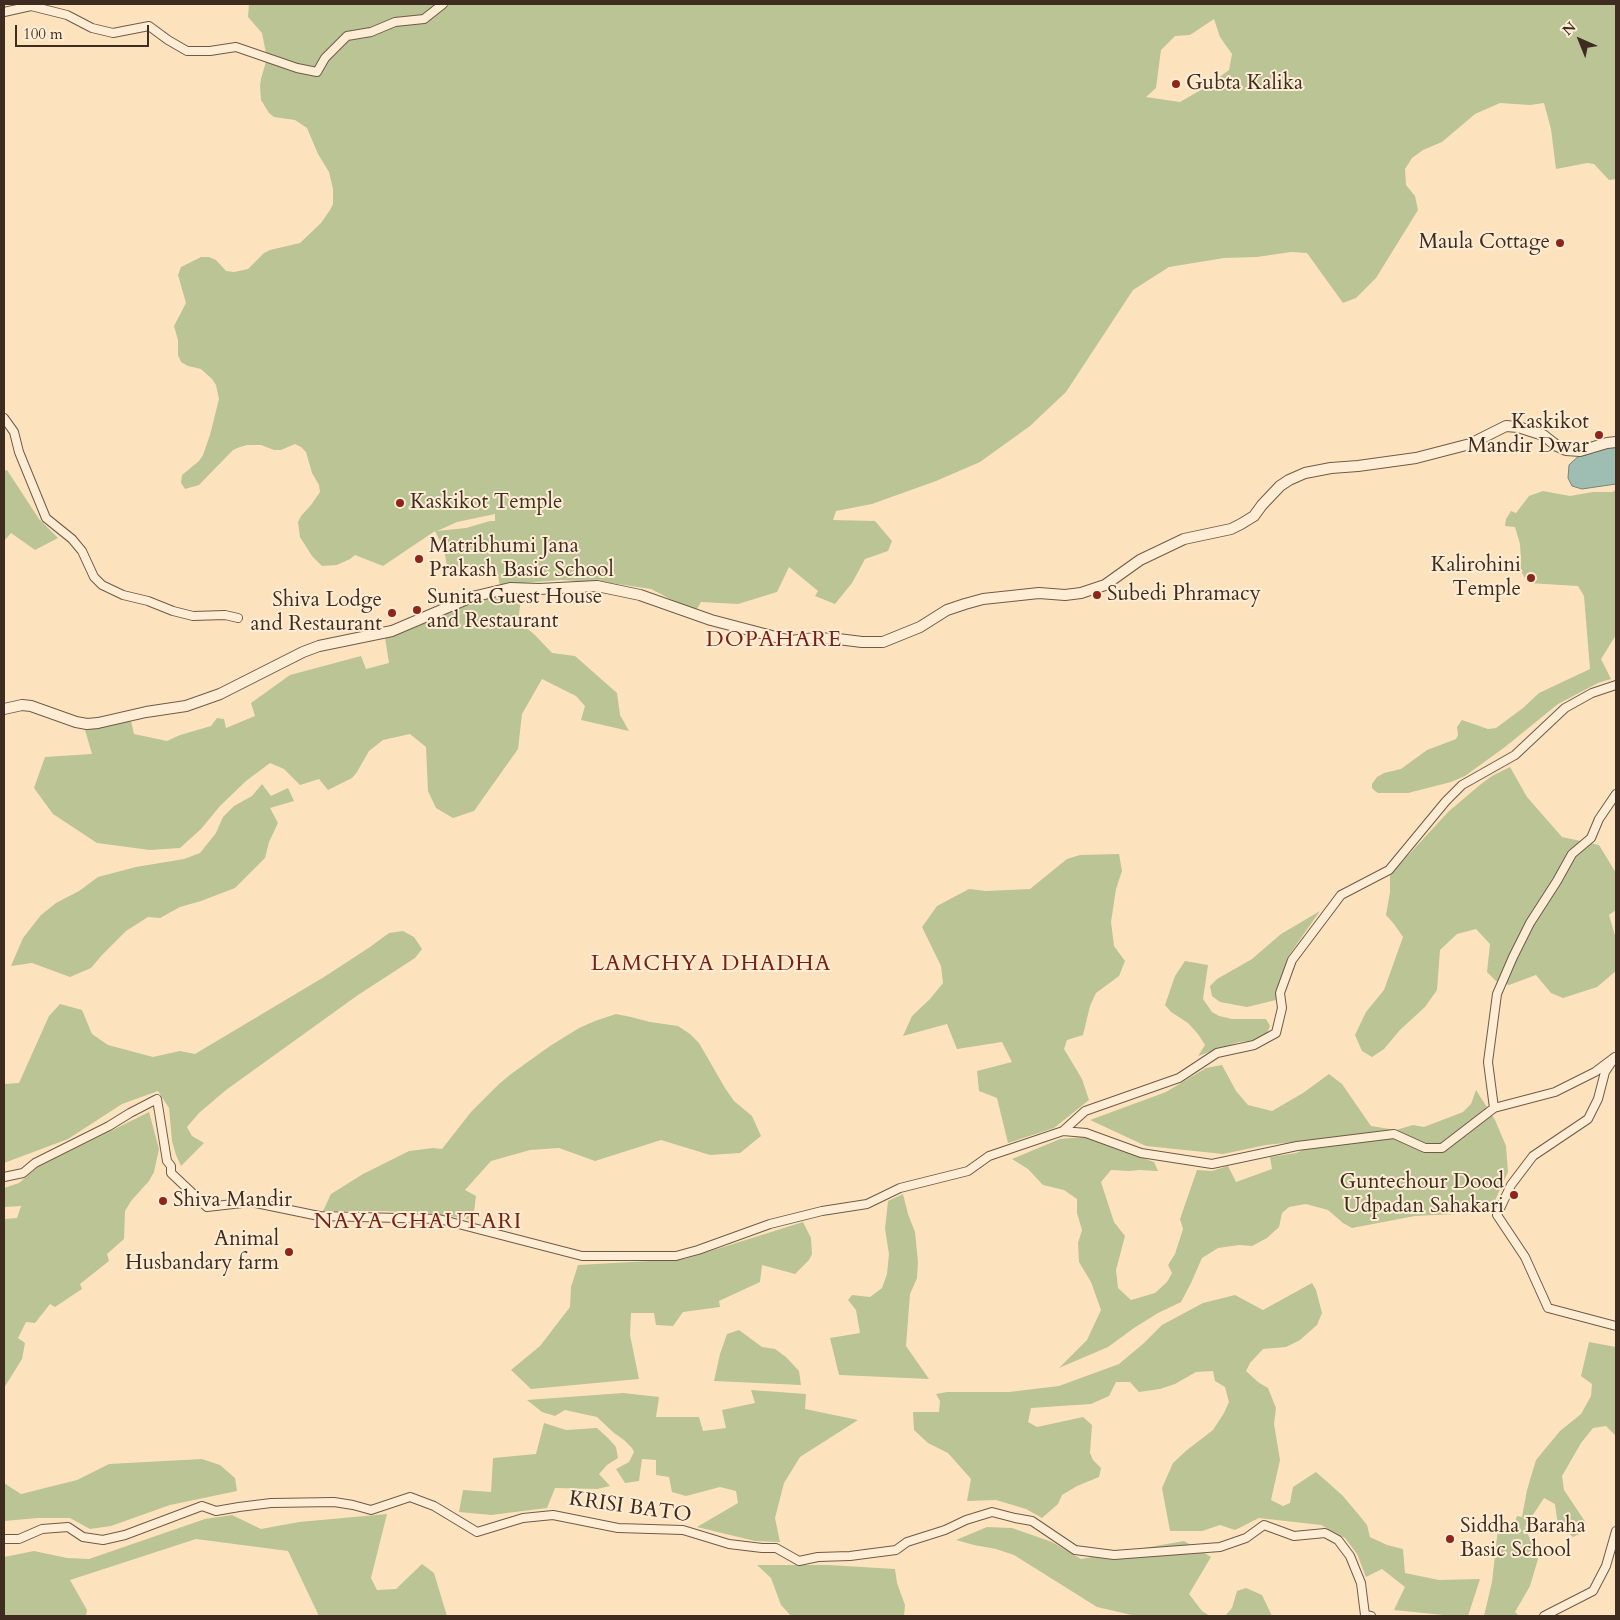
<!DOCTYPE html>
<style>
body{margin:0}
#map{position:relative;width:1620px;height:1620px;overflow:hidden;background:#fde3bd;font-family:Cardo,serif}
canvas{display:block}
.frame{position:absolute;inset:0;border:5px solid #3e2c21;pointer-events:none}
.north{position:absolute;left:1555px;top:15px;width:50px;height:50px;-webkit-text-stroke:4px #feedd4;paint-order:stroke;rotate:316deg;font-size:14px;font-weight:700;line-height:20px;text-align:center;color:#3e2c21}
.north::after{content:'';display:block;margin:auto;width:18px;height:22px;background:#3e2c21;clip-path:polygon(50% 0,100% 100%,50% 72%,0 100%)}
.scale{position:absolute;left:15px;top:25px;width:134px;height:22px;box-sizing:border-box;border:2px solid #3e2c21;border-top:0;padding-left:6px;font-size:15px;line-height:18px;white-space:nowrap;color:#3e2c21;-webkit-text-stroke:4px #feedd4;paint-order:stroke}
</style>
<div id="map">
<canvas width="1620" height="1620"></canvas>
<div class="frame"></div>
<div class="north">N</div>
<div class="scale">100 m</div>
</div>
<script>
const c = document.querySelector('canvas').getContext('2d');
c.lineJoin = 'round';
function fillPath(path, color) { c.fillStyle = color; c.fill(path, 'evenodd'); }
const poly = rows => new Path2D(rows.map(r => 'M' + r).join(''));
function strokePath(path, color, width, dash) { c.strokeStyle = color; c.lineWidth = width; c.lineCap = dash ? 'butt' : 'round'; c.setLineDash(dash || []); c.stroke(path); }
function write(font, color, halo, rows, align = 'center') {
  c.font = font + ' Cardo,serif'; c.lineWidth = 4; c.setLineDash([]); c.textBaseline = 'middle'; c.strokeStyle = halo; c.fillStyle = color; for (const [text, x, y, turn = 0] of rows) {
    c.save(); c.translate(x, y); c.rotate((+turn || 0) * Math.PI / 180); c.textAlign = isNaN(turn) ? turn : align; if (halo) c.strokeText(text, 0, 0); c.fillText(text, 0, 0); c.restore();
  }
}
const green = poly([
 [249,4,1616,4,1616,179,1609,180,1594,164,1587,163,1556,169,1551,129,1544,103,1530,105,1500,103,1475,114,1442,142,1423,150,1412,158,1405,169,1406,185,1415,196,1418,210,1376,278,1356,298,1343,303,1307,253,1291,252,1257,257,1224,258,1169,267,1133,290,1066,392,1030,426,980,462,936,481,872,504,836,511,833,520,875,521,892,541,888,551,865,559,852,583,835,604,815,596,818,591,789,567,777,592,738,604,701,602,695,612,651,589,611,583,561,580,510,584,500,586,497,571,447,566,444,549,435,531,383,566,355,555,350,559,337,565,322,566,312,556,300,537,298,522,301,516,311,505,320,492,319,485,312,473,306,452,301,447,295,444,281,450,274,450,261,445,247,445,240,447,233,450,199,485,185,489,181,483,182,475,199,461,203,455,210,435,219,399,216,385,212,379,201,369,188,366,181,362,178,355,178,340,174,326,186,303,178,275,181,267,201,257,209,257,216,260,226,271,234,272,248,269,264,253,270,250,300,243,321,223,330,210,333,204,333,189,329,172,318,154,307,128,295,120,274,117,269,113,261,100,260,86,261,79,267,58,262,33,248,17],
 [1214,19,1220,37,1232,54,1229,70,1206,87,1180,102,1146,97,1156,88,1161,50,1175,36,1190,35],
 [495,514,495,521,490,521,466,528,437,531,457,522],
 [7,470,39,519,58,538,35,550,11,533,4,541,4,471],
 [1616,490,1616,635,1601,659,1611,679,1598,683,1558,704,1505,747,1465,776,1451,782,1408,793,1378,793,1375,791,1372,788,1372,784,1377,777,1384,773,1401,769,1427,750,1456,739,1458,735,1457,727,1462,720,1488,729,1496,728,1523,708,1539,693,1590,669,1584,596,1578,586,1528,583,1519,568,1521,561,1520,544,1515,527,1505,526,1506,519,1511,511,1516,513,1529,496,1543,491,1570,496,1593,492,1612,492],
 [496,597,521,599,518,621,535,635,552,653,575,656,617,693,620,715,629,731,581,720,585,706,576,696,542,679,522,714,518,749,474,811,453,818,436,808,428,791,426,747,410,734,383,740,369,751,357,772,352,778,328,790,319,779,300,785,284,769,270,763,246,781,220,806,201,829,180,848,150,850,97,843,53,814,34,788,45,757,92,754,85,730,131,721,134,734,167,741,180,735,211,726,217,718,224,719,226,728,255,716,251,703,290,675,361,656,366,669,389,663,385,638,404,632,463,604],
 [1510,767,1527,797,1562,837,1599,845,1616,873,1616,910,1609,915,1616,939,1616,971,1597,987,1563,998,1551,993,1536,975,1509,985,1496,981,1487,972,1490,944,1476,929,1457,934,1440,950,1437,990,1425,1007,1400,1030,1384,1049,1372,1057,1362,1051,1355,1035,1366,1012,1384,990,1403,937,1394,924,1386,915,1390,892,1390,875,1448,812,1481,784,1492,776],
 [262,784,271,796,288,788,294,801,270,808,278,823,269,842,265,858,235,888,201,901,180,907,160,918,148,917,126,931,102,955,91,968,70,977,32,963,11,966,23,938,41,915,56,903,79,891,98,877,136,867,184,859,200,853,216,833,223,817,234,806,252,796],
 [1119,854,1122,871,1116,889,1111,922,1114,946,1125,961,1119,976,1096,993,1090,1006,1083,1035,1067,1040,1064,1049,1082,1079,1089,1100,1054,1128,1008,1143,997,1098,979,1091,977,1071,1012,1062,1002,1042,957,1049,947,1024,903,1036,912,1016,930,999,943,983,941,966,922,927,937,906,969,889,986,891,1030,889,1067,859,1080,855],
 [1320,911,1287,958,1276,1000,1247,1007,1220,1002,1212,996,1210,986,1217,979,1252,959,1281,934],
 [403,931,414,937,422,949,415,958,358,995,226,1090,199,1113,187,1127,192,1136,204,1143,181,1166,176,1155,172,1141,169,1108,158,1091,122,1104,68,1139,4,1163,4,1084,19,1083,49,1016,60,1004,82,1010,92,1034,108,1045,153,1057,180,1051,195,1054,324,977,370,947,389,933],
 [1185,961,1208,965,1203,999,1212,1012,1219,1016,1232,1019,1266,1019,1270,1026,1266,1036,1257,1040,1239,1042,1198,1056,1205,1045,1198,1034,1188,1023,1171,1012,1165,1005,1175,976],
 [616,1014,631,1017,650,1022,678,1026,690,1034,699,1043,725,1088,734,1101,752,1116,761,1136,740,1153,710,1155,661,1140,595,1161,559,1148,530,1150,491,1161,465,1190,476,1196,473,1220,438,1214,385,1211,323,1211,331,1194,363,1174,409,1151,433,1148,442,1149,471,1112,499,1084,511,1074,550,1046,579,1028,595,1021],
 [1222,1065,1236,1091,1248,1105,1272,1111,1303,1093,1329,1074,1342,1084,1371,1126,1396,1130,1413,1125,1424,1127,1463,1112,1471,1104,1476,1090,1495,1120,1506,1146,1508,1172,1492,1207,1477,1213,1415,1216,1352,1228,1343,1223,1328,1210,1306,1204,1289,1207,1282,1213,1279,1227,1267,1238,1252,1246,1239,1245,1218,1248,1202,1258,1191,1283,1181,1302,1158,1313,1134,1328,1108,1347,1059,1368,1087,1340,1101,1310,1091,1282,1079,1262,1078,1243,1082,1230,1077,1213,1077,1199,1064,1190,1043,1185,1028,1169,1012,1159,1060,1139,1084,1137,1154,1162,1158,1171,1139,1170,1129,1171,1111,1170,1101,1182,1114,1222,1125,1236,1116,1270,1118,1288,1131,1300,1155,1293,1167,1282,1172,1273,1168,1265,1175,1254,1183,1229,1180,1219,1197,1170,1212,1171,1228,1166,1236,1182,1272,1169,1270,1157,1296,1153,1330,1138,1266,1145,1223,1154,1146,1146,1090,1120,1166,1092,1206,1068],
 [149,1112,159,1149,154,1172,149,1181,131,1201,125,1211,124,1239,107,1254,109,1261,80,1284,82,1289,55,1307,50,1304,35,1323,26,1322,18,1338,25,1343,22,1359,4,1388,4,1219,17,1218,21,1206,4,1207,4,1188,19,1183,38,1167],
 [903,1194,908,1214,915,1232,918,1262,917,1278,910,1294,906,1346,929,1379,839,1375,830,1338,860,1333,856,1310,848,1300,852,1295,870,1297,882,1288,887,1274,889,1254,885,1229,888,1201],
 [803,1222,811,1238,812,1254,809,1260,795,1274,762,1265,760,1282,719,1301,720,1307,683,1312,673,1326,656,1325,654,1313,631,1313,630,1335,639,1379,531,1389,511,1370,540,1346,570,1307,571,1287,578,1265,685,1259],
 [1312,1283,1316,1290,1322,1313,1317,1325,1300,1340,1286,1347,1263,1349,1250,1363,1246,1371,1258,1382,1268,1388,1276,1408,1274,1424,1280,1460,1271,1500,1283,1506,1290,1503,1293,1487,1316,1472,1342,1495,1359,1515,1367,1525,1370,1537,1387,1545,1403,1549,1405,1573,1439,1580,1480,1579,1468,1616,1454,1616,1394,1610,1405,1587,1382,1569,1366,1577,1357,1554,1345,1538,1321,1525,1259,1518,1235,1530,1220,1525,1202,1531,1170,1531,1162,1488,1173,1463,1187,1450,1213,1430,1224,1413,1229,1402,1225,1387,1215,1381,1213,1371,1196,1372,1175,1384,1160,1389,1139,1392,1130,1382,1116,1382,1109,1396,1091,1404,1031,1408,1028,1422,1037,1427,1083,1417,1092,1425,1090,1453,1093,1460,1101,1468,1099,1477,1077,1486,1062,1495,1058,1504,1042,1518,1026,1509,996,1500,967,1501,971,1479,948,1453,928,1443,914,1430,913,1412,939,1412,940,1401,936,1394,947,1392,1009,1392,1059,1386,1119,1364,1144,1343,1162,1325,1203,1303,1235,1295,1263,1310],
 [739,1330,762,1347,775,1349,786,1357,799,1371,801,1385,714,1381,720,1354,727,1334],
 [1589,1342,1616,1347,1616,1436,1606,1426,1593,1428,1581,1443,1562,1476,1564,1490,1586,1523,1583,1532,1573,1537,1566,1531,1557,1519,1555,1504,1544,1498,1525,1527,1538,1559,1530,1586,1515,1612,1519,1616,1484,1616,1492,1582,1498,1528,1513,1528,1517,1516,1522,1517,1527,1490,1536,1460,1560,1431,1581,1414,1591,1396,1592,1384,1581,1376],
 [751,1390,806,1394,805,1409,858,1420,800,1457,784,1483,775,1518,780,1542,755,1541,697,1527,738,1503,736,1491,720,1487,686,1496,672,1492,669,1477,656,1475,656,1460,642,1459,639,1481,625,1483,616,1469,629,1462,634,1452,632,1448,624,1440,614,1433,597,1417,565,1410,555,1416,542,1412,527,1400,623,1393,659,1397,656,1417,699,1417,703,1431,726,1428,722,1410,755,1403],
 [544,1423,566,1430,597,1428,608,1438,616,1447,618,1458,607,1465,599,1474,610,1486,597,1489,555,1488,547,1508,491,1515,459,1512,463,1490,491,1492,493,1458,536,1454],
 [202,1459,220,1465,235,1478,237,1491,170,1505,111,1526,90,1529,70,1518,38,1518,4,1521,4,1483,21,1494,77,1480,109,1464],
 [387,1514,371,1578,377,1590,396,1589,422,1564,434,1573,447,1616,319,1616,288,1551,196,1539,70,1580,87,1610,86,1616,4,1616,4,1557,34,1551,67,1558,89,1559,205,1519,232,1515,261,1529,299,1522],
 [987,1527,1012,1528,1052,1542,1081,1559,1184,1541,1211,1557,1189,1594,1202,1611,1210,1616,1136,1616,1097,1607,1014,1555,996,1549,974,1545,956,1540],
 [757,1565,828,1565,895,1569,897,1583,905,1605,904,1616,791,1616,781,1605,771,1578],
 [1246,1588,1262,1595,1272,1616,1225,1616,1232,1608,1237,1591]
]);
const water = poly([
 [1616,447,1616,484,1582,489,1572,486,1568,478,1569,465,1572,462,1579,456,1605,448,1616,447]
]);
const minor = poly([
 [4,12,31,6,67,15,92,28,113,33,149,26,168,40,187,51,210,51,236,47,297,68,317,72,325,58,347,36,371,32,395,22,424,19,443,4],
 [4,418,14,432,19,452,46,518,72,539,82,551,94,577,102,585,123,595,148,601,173,611,193,616,225,615,238,618],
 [1494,1108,1488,1062,1497,994,1513,957,1530,923,1557,881,1572,854,1591,838,1599,819,1616,794],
 [1063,1131,1085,1111,1179,1078,1217,1053,1254,1045,1276,1033,1282,1008,1280,993,1292,960,1341,895,1389,870,1446,801,1462,785,1515,755,1565,708,1592,693,1616,685],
 [4,1177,23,1173,35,1163,109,1126,130,1113,157,1099,167,1161,171,1166,171,1173,207,1207,251,1202,319,1216,439,1219,582,1256,676,1256,698,1250,770,1224,822,1211,867,1204,900,1188,968,1171,989,1156,1063,1131,1086,1133,1141,1153,1212,1164,1297,1146,1394,1134,1425,1148,1442,1148,1494,1108,1555,1092,1595,1072,1615,1057,1605,1072,1598,1099,1588,1119,1533,1156,1511,1185,1497,1215,1525,1257,1548,1308,1616,1326],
 [4,1539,19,1539,42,1529,68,1527,83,1537,103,1540,125,1535,202,1506,216,1511,239,1507,271,1503,334,1502,353,1505,371,1510,410,1497,434,1506,477,1532,523,1518,553,1515,618,1528,683,1530,729,1544,762,1548,776,1548,799,1561,818,1557,850,1556,896,1550,907,1542,945,1530,966,1520,992,1512,1015,1518,1032,1521,1075,1550,1114,1555,1220,1547,1246,1538,1264,1525,1294,1536,1325,1533,1338,1540,1350,1556,1361,1583,1365,1615,1371,1616],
 [1544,1616,1593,1591,1606,1566,1616,1531]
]);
const tertiary = poly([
 [4,709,22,705,31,706,76,722,87,724,98,723,146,712,186,706,220,694,303,652,319,646,392,631,472,597,510,588,539,589,597,586,640,595,711,620,791,641,815,638,838,639,862,642,883,642,920,627,947,610,965,604,983,599,1039,593,1065,595,1081,593,1105,585,1140,560,1184,539,1231,529,1241,524,1254,516,1262,505,1280,486,1289,480,1305,473,1331,468,1358,466,1416,458,1470,444,1506,426,1518,427,1543,435,1557,446,1566,450,1580,451,1607,443,1616,442]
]);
const markers = [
 [1176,84,5,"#8f2418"],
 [1560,243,5,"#8f2418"],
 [1599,435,5,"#8f2418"],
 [400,503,5,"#8f2418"],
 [419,559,5,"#8f2418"],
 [1531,578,5,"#8f2418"],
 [1097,595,5,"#8f2418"],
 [417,610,5,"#8f2418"],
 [392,613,5,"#8f2418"],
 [1514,1195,5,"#8f2418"],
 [163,1201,5,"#8f2418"],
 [289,1252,5,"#8f2418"],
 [1450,1539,5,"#8f2418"]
];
const poiNames = [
 ["Gubta Kalika",1186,84],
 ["Maula Cottage",1550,243,"right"],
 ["Kaskikot",1589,423,"right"],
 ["Mandir Dwar",1589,447,"right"],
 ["Kaskikot Temple",410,503],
 ["Matribhumi Jana",429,547],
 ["Prakash Basic School",429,571],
 ["Kalirohini",1521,566,"right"],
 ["Temple",1521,590,"right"],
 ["Subedi Phramacy",1107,595],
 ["Sunita Guest House",427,598],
 ["and Restaurant",427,622],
 ["Shiva Lodge",382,601,"right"],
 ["and Restaurant",382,625,"right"],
 ["Guntechour Dood",1504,1183,"right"],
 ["Udpadan Sahakari",1504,1207,"right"],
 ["Shiva Mandir",173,1201],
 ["Animal",279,1240,"right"],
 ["Husbandary farm",279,1264,"right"],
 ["Siddha Baraha",1460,1527],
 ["Basic School",1460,1551]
];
const streetNames = [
 ["KRISI BATO",630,1508,8]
];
const neighbourhoodNames = [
 ["DOPAHARE",774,641],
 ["LAMCHYA DHADHA",711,965],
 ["NAYA CHAUTARI",418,1223]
];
fillPath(green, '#bbc494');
fillPath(water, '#9fbeb3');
strokePath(water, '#788479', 1);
strokePath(minor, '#6e5a48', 10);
strokePath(tertiary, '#6e5a48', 12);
strokePath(minor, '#feedd4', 8);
strokePath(tertiary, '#feedd4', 10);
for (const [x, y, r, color] of markers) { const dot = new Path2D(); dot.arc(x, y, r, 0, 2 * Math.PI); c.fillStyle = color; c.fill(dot); strokePath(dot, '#feedd4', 2); }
write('21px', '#3e2c21', '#feedd4', poiNames, 'left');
write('21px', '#3e2c21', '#feedd4', streetNames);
c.letterSpacing = '1px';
write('22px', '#7a1f14', '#feedd4', neighbourhoodNames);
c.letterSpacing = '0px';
</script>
